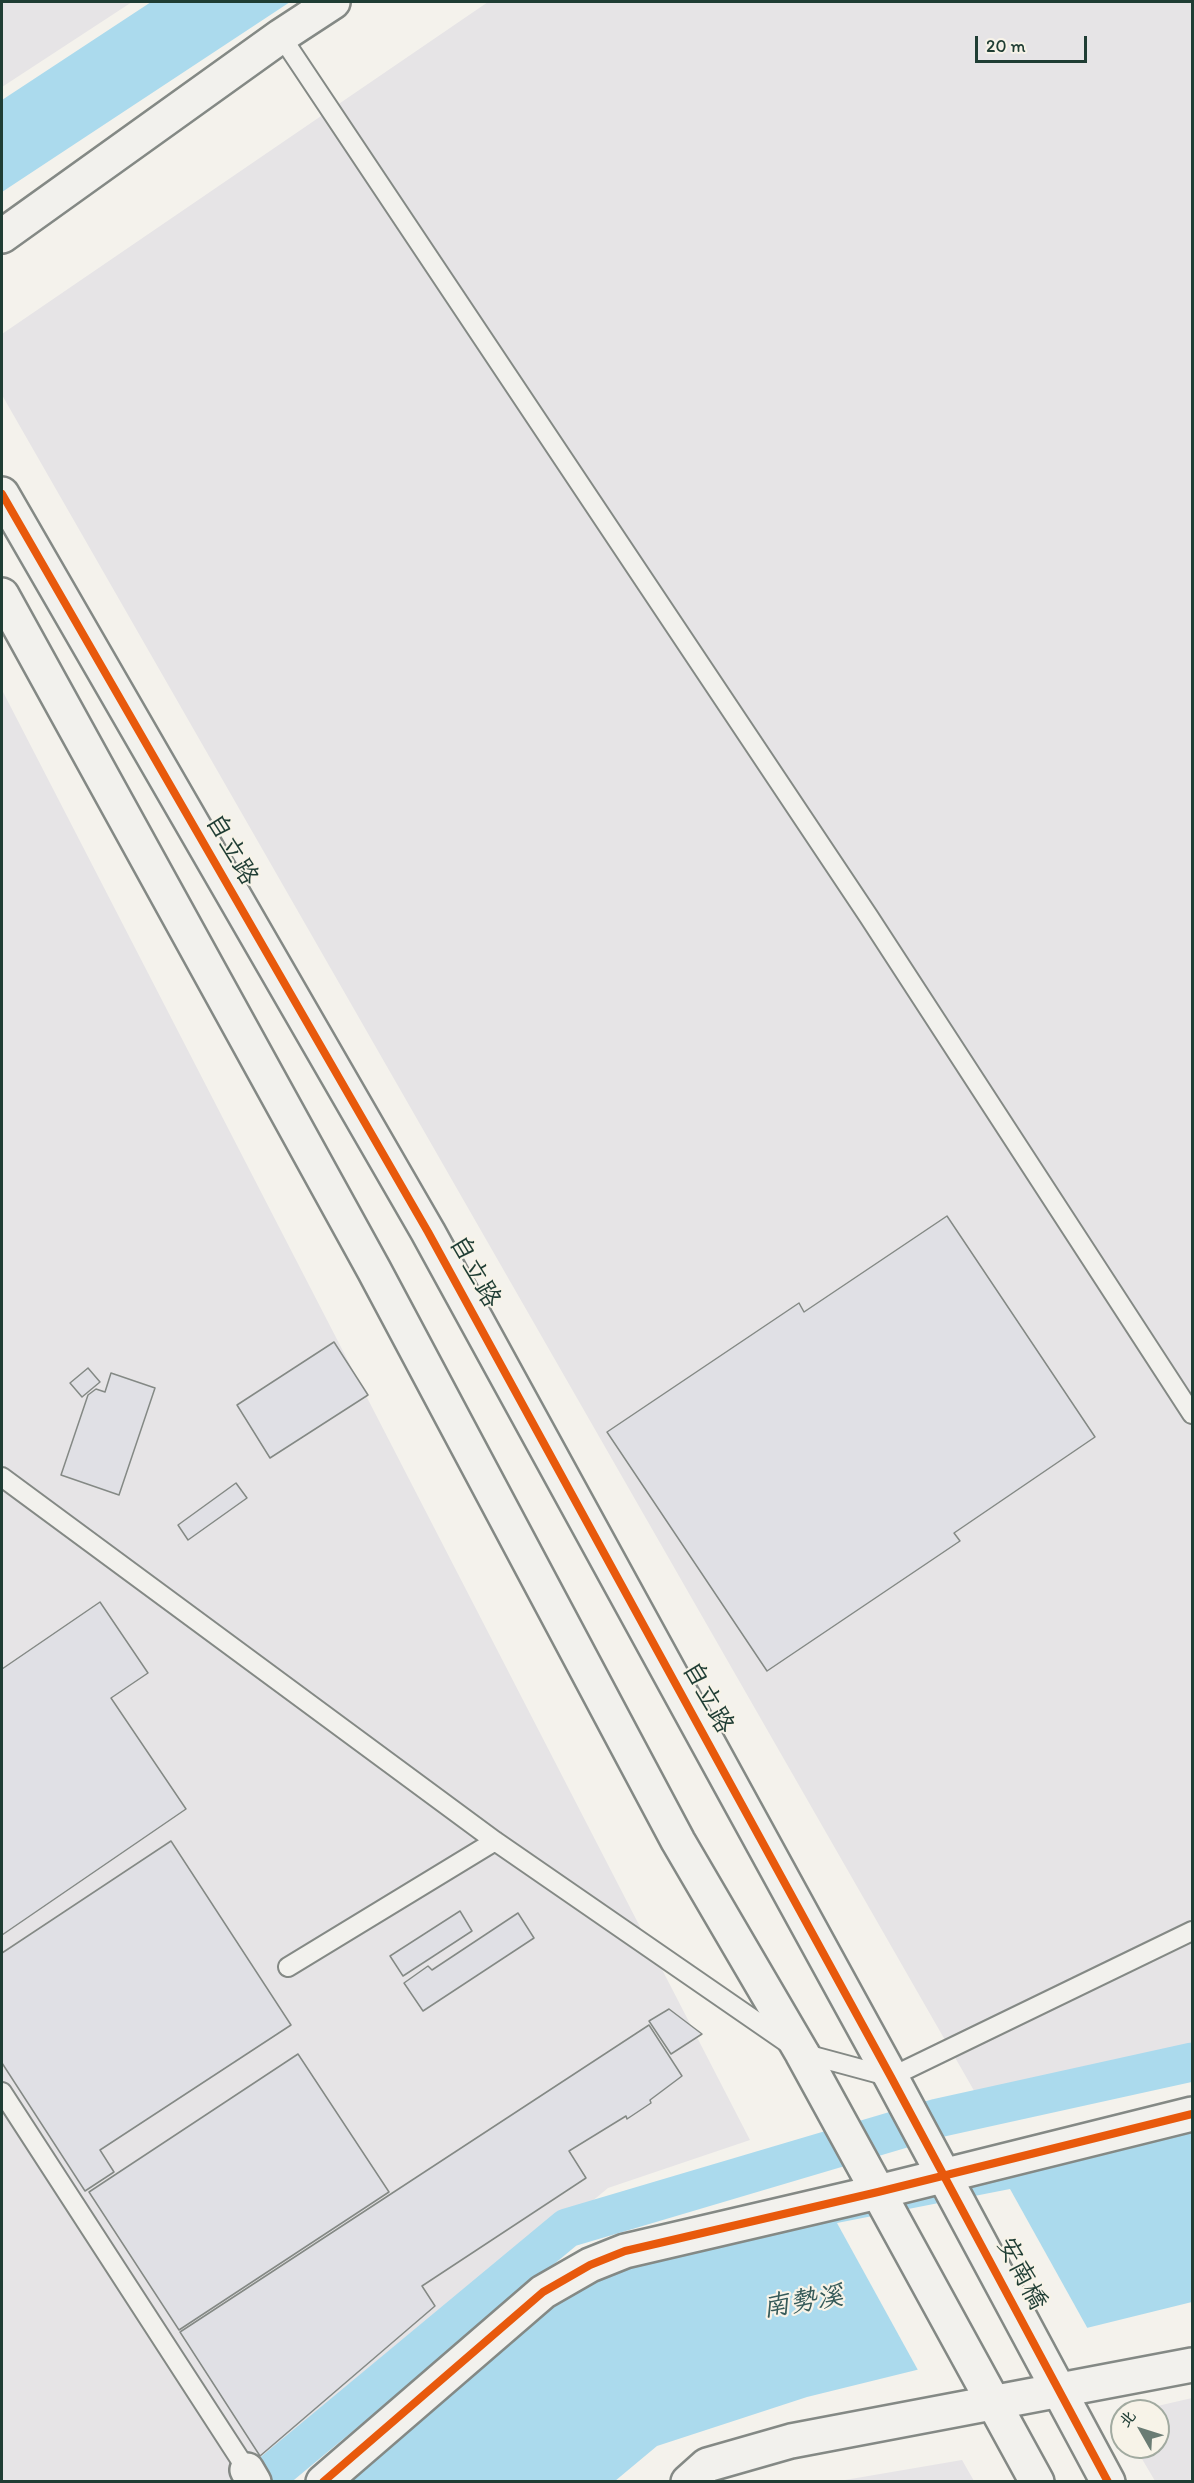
<!DOCTYPE html>
<meta charset="utf-8">
<style>
body{margin:0}
#map{position:relative;width:1194px;height:2483px;overflow:hidden;background:#f4f2ec;font-family:Itim,"LXGW WenKai TC",sans-serif}
canvas{display:block}
.frame{position:absolute;inset:0;border:3px solid #1f3d34;pointer-events:none}
.north{position:absolute;left:1110px;top:2399px;width:60px;height:60px;box-sizing:border-box;background:#f7f3e8;border:2px solid #a1aaa0;border-radius:50%;rotate:309deg;font-size:16px;font-weight:700;line-height:24px;text-align:center;color:#1f3d34}
.north::after{content:'';display:block;margin:auto;width:21px;height:27px;background:#6a7c74;clip-path:polygon(50% 0,100% 100%,50% 72%,0 100%)}
.scale{position:absolute;left:975px;top:36px;width:112px;height:27px;box-sizing:border-box;border:3px solid #1f3d34;border-top:0;padding-left:8px;font-size:18px;line-height:21px;white-space:nowrap;color:#1f3d34;-webkit-text-stroke:4px #f7f3e8;paint-order:stroke}
</style>
<div id="map">
<canvas width="1194" height="2483"></canvas>
<div class="frame"></div>
<div class="north">北</div>
<div class="scale">20 m</div>
</div>
<script>
const c = document.querySelector('canvas').getContext('2d');
c.lineJoin = 'round';
function fillPath(path, color) { c.fillStyle = color; c.fill(path, 'evenodd'); }
const poly = rows => new Path2D(rows.map(r => 'M' + r).join(''));
function strokePath(path, color, width, dash) { c.strokeStyle = color; c.lineWidth = width; c.lineCap = dash ? 'butt' : 'round'; c.setLineDash(dash || []); c.stroke(path); }
function write(font, color, halo, rows, align = 'center') {
  c.font = font + ' Itim,"LXGW WenKai TC",sans-serif'; c.lineWidth = 4.5; c.setLineDash([]); c.textBaseline = 'middle'; c.strokeStyle = halo; c.fillStyle = color; for (const [text, x, y, turn = 0] of rows) {
    c.save(); c.translate(x, y); c.rotate((+turn || 0) * Math.PI / 180); c.textAlign = isNaN(turn) ? turn : align; if (halo) c.strokeText(text, 0, 0); c.fillText(text, 0, 0); c.restore();
  }
}
const built = poly([
 [2,2,132,2,2,87],
 [488,2,1192,2,1192,2061,992,2122,2,395,2,334],
 [2,690,750,2140,608,2188,255,2481,2,2481],
 [1192,2398,1192,2481,1155,2481,1135,2447,1158,2447,1158,2411,1136,2411],
 [962,2460,974,2481,839,2481]
]);
const water = poly([
 [151,2,290,2,2,192,2,100],
 [1192,2111,1192,2302,807,2397,657,2446,615,2481,323,2482,543,2292,779,2215]
]);
const pier = poly([
 [1010,2189,1089,2331,919,2372,837,2223]
]);
const canal = poly([
 [261,2482,567,2228,938,2118,1192,2062]
]);
const building = poly([
 [947,1216,1095,1437,954,1533,960,1541,767,1671,607,1432,799,1303,804,1312,947,1216],
 [334,1342,368,1395,270,1458,237,1405,334,1342],
 [88,1368,100,1382,82,1397,70,1383,88,1368],
 [111,1373,155,1388,119,1495,61,1475,88,1395,96,1389,105,1392,111,1373],
 [236,1483,247,1498,188,1540,178,1525,236,1483],
 [100,1602,148,1673,111,1698,186,1809,2,1935,2,1669,100,1602],
 [171,1841,291,2025,100,2150,114,2172,85,2191,2,2063,2,1953,171,1841],
 [460,1911,472,1931,403,1976,390,1956,460,1911],
 [518,1913,534,1938,423,2011,404,1983,428,1966,432,1970,518,1913],
 [669,2009,702,2034,671,2054,649,2021,669,2009],
 [649,2025,682,2076,650,2100,651,2103,627,2119,626,2116,569,2151,586,2178,422,2286,435,2306,260,2456,180,2332,649,2025],
 [298,2054,389,2192,179,2330,89,2192,298,2054]
]);
const service = poly([
 [281,36,869,917,1192,1414],
 [2,1477,495,1841,802,2053,891,2077,1192,1931],
 [288,1967,495,1841],
 [2,2092,247,2470]
]);
const minor = poly([
 [2,236,281,36,333,2],
 [247,2470,254,2482],
 [323,2482,543,2292,590,2265,625,2251,878,2192,1192,2114],
 [688,2482,707,2465,791,2441,1192,2365]
]);
const tertiary = poly([
 [2,494,428,1232,891,2077,1108,2482],
 [2,595,374,1270,678,1841,802,2053,1037,2482]
]);
const cycleway = poly([
 [2,494,428,1232,891,2077,1108,2482],
 [323,2482,543,2292,590,2265,625,2251,878,2192,1192,2114]
]);
const streetNames = [
 ["自立路",231,850,60],
 ["自立路",474,1272,61],
 ["自立路",707,1698,61],
 ["安南橋",1021,2274,62]
];
const waterNames = [
 ["南勢溪",803,2303,-9]
];
fillPath(built, '#e6e4e6');
fillPath(water, '#abdaed');
fillPath(pier, '#f4f2ec');
strokePath(canal, '#abdaed', 39);
fillPath(building, '#e0e0e5');
strokePath(building, '#848985', 1.5);
strokePath(service, '#848985', 22);
strokePath(minor, '#848985', 38);
strokePath(tertiary, '#848985', 38);
strokePath(service, '#f2f1ed', 18);
strokePath(minor, '#f2f1ed', 33);
strokePath(tertiary, '#f2f1ed', 33);
strokePath(cycleway, '#e8590c', 8);
write('26px', '#1f3d34', '#f7f3e8', streetNames);
write('italic 27px', '#355a59', '#f7f3e8', waterNames);
</script>
